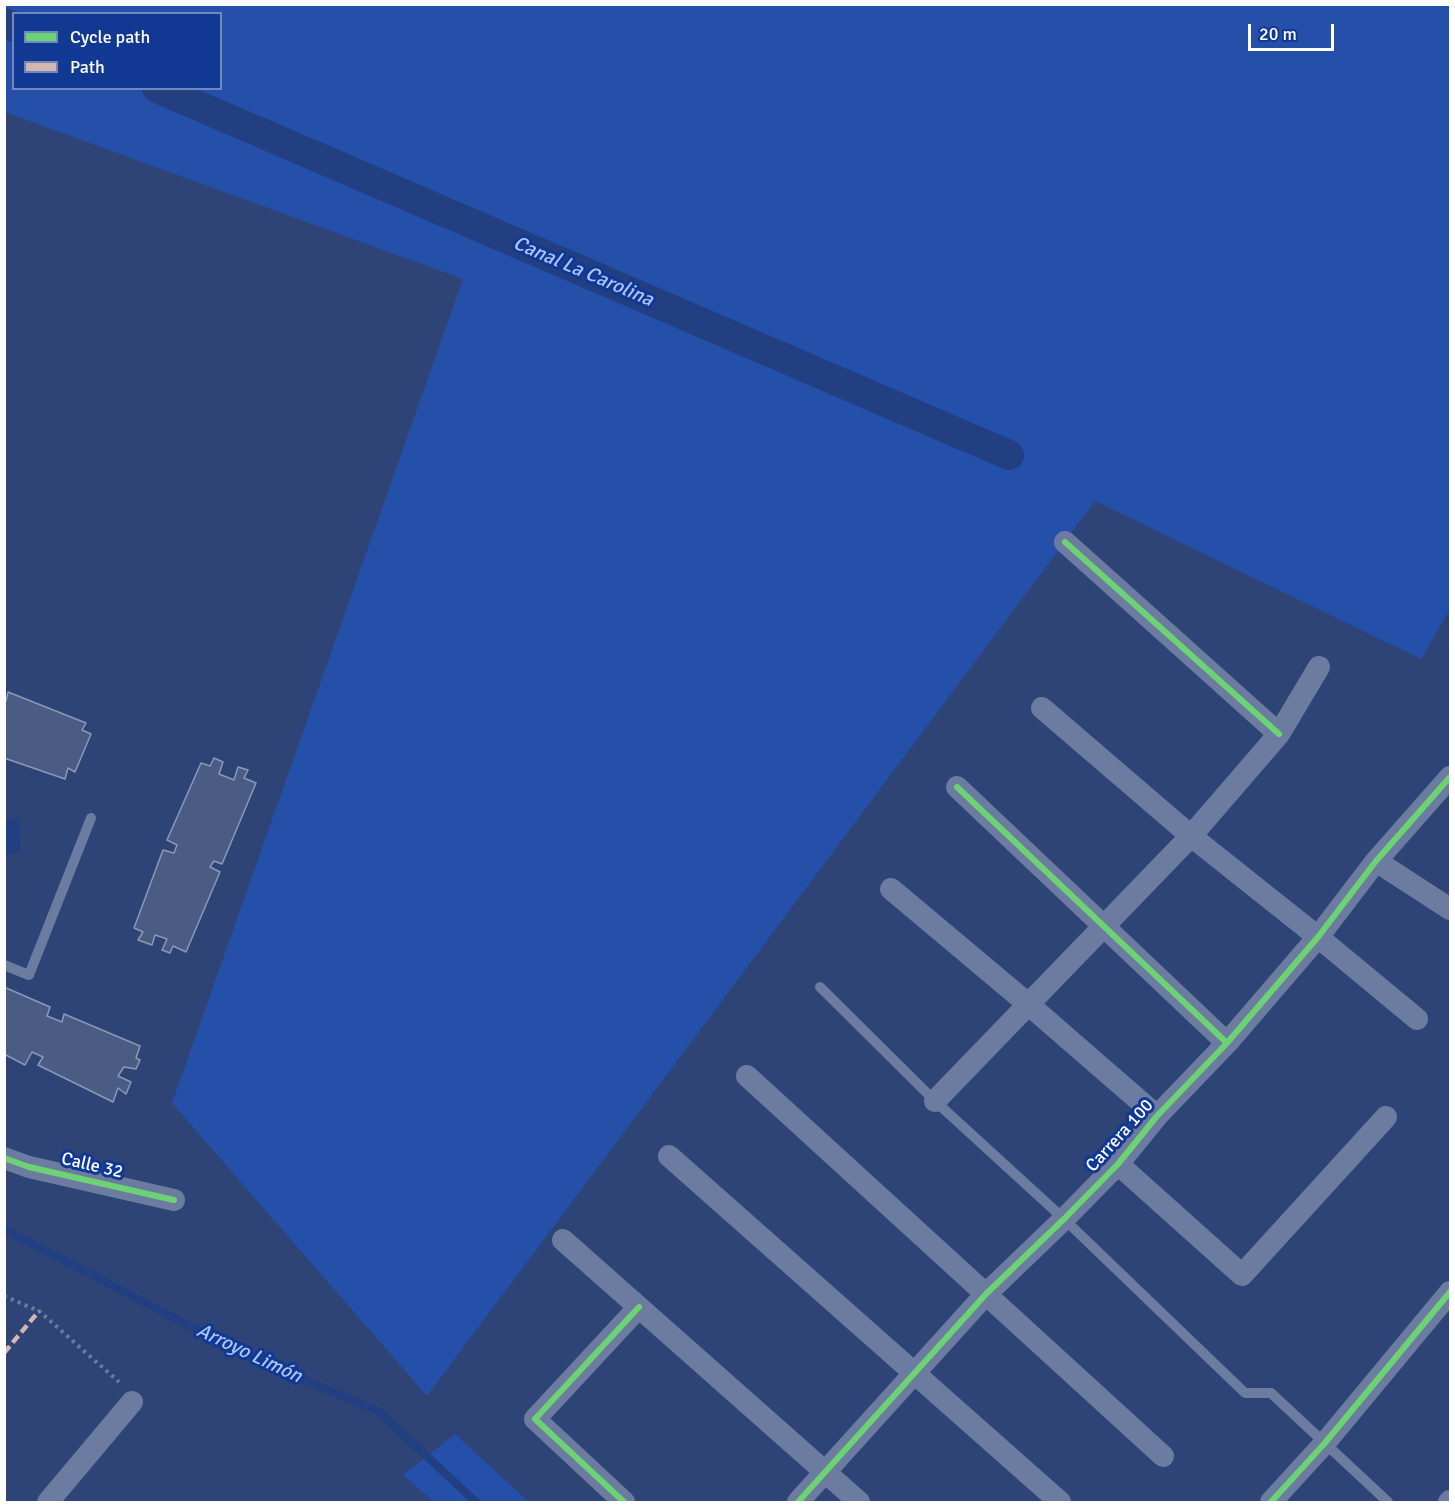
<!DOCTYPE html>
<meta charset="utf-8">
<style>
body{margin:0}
#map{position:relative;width:1455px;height:1507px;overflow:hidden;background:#2e4476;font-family:Signika,sans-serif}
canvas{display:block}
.frame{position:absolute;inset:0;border:6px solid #fff;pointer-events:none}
.legend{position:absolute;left:12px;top:12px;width:210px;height:78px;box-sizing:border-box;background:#113993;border:2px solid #7088be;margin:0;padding:8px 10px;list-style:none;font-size:18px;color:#fff}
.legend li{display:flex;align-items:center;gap:12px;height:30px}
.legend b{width:30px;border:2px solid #7088be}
.scale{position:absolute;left:1248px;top:24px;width:86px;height:27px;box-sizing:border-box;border:3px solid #fff;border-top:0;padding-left:8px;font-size:18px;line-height:21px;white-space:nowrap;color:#fff;-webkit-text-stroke:4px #113993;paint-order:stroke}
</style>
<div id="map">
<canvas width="1455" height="1507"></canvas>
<div class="frame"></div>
<ul class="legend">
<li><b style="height:8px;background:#6cd273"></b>Cycle path</li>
<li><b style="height:8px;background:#d1b7ad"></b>Path</li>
</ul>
<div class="scale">20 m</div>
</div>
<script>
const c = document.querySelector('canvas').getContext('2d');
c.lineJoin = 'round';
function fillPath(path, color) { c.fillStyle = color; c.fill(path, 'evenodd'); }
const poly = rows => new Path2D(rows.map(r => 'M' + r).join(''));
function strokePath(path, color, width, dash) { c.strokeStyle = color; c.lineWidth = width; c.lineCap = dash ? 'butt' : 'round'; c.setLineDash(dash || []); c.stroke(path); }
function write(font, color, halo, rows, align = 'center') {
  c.font = font + ' Signika,sans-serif'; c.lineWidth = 6; c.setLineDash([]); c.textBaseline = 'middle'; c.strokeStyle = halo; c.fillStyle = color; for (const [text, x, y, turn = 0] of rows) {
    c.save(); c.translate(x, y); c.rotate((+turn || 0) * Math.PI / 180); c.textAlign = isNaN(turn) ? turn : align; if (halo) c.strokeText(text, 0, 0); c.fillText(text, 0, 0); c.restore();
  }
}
const green = poly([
 [4,5,1450,5,1450,609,1421,659,1095,501,427,1396,172,1103,463,279,5,112],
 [14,14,220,14,220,88,14,88],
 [455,1434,529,1502,434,1502,403,1475]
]);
const water = poly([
 [19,818,21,852,5,855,5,820]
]);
const stream = poly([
 [4,1229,247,1356,378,1411,476,1502]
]);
const canal = poly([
 [4,23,14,27],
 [157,88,1009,455]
]);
const building = poly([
 [8,692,86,723,82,730,91,734,75,772,68,768,65,779,4,758,4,701,6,701,8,692],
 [214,758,223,762,219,774,234,780,238,767,248,770,244,778,256,783,222,864,214,861,210,867,220,872,186,952,173,946,170,953,162,950,167,939,155,935,152,945,138,940,143,932,134,928,163,850,174,853,177,845,167,840,201,763,210,766,214,758],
 [4,987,50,1007,47,1016,62,1022,64,1014,140,1046,136,1058,140,1060,136,1069,124,1067,118,1076,131,1082,126,1094,118,1088,113,1102,38,1065,43,1057,32,1052,25,1065,4,1054,4,987]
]);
const path = poly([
 [4,1296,39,1311,119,1382]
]);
const service = poly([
 [4,965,29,975,91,818],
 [820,987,935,1101,1064,1219,1245,1393,1271,1393,1388,1502]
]);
const minor = poly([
 [1065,542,1279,734],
 [1042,708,1191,836,1318,937,1417,1019],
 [957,787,1227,1043],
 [1376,861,1450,909],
 [891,889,1028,1004,1157,1116],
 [747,1076,1163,1456],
 [935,1101,1191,836,1279,734,1319,667],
 [669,1156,1060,1502],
 [4,1158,29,1167,174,1200],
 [1118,1164,1242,1275,1386,1117],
 [563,1240,859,1502],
 [48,1502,132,1402],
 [624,1502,535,1419,639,1307],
 [798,1502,986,1294,1064,1219,1118,1164,1157,1116,1227,1043,1318,937,1376,861,1450,777],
 [1271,1502,1324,1444,1450,1292],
 [1449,1502,1450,1501]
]);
const quiet = poly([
 [4,1353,39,1311]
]);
const cycleway = poly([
 [1065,542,1279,734],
 [957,787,1227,1043],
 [4,1158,29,1167,174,1200],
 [624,1502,535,1419,639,1307],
 [798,1502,986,1294,1064,1219,1118,1164,1157,1116,1227,1043,1318,937,1376,861,1450,777],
 [1271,1502,1324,1444,1450,1292]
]);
const streetNames = [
 ["Carrera 100",1120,1136,-48],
 ["Calle 32",92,1166,13]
];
const waterNames = [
 ["Canal La Carolina",583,272,23],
 ["Arroyo Limón",249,1354,25]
];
fillPath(green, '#2450aa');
fillPath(water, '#213f81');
strokePath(stream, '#213f81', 8);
strokePath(canal, '#213f81', 30);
fillPath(building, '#4a5c83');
strokePath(building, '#8b99b6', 1.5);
strokePath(path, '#6c7ca1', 4, [3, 4.5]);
strokePath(service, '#6c7ca1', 10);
strokePath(minor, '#6c7ca1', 22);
strokePath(quiet, '#d1b7ad', 4.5, [9, 4.5]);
strokePath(cycleway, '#6cd273', 6);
write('18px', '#fff', '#113993', streetNames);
write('italic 20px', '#aac4fa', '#113993', waterNames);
</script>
